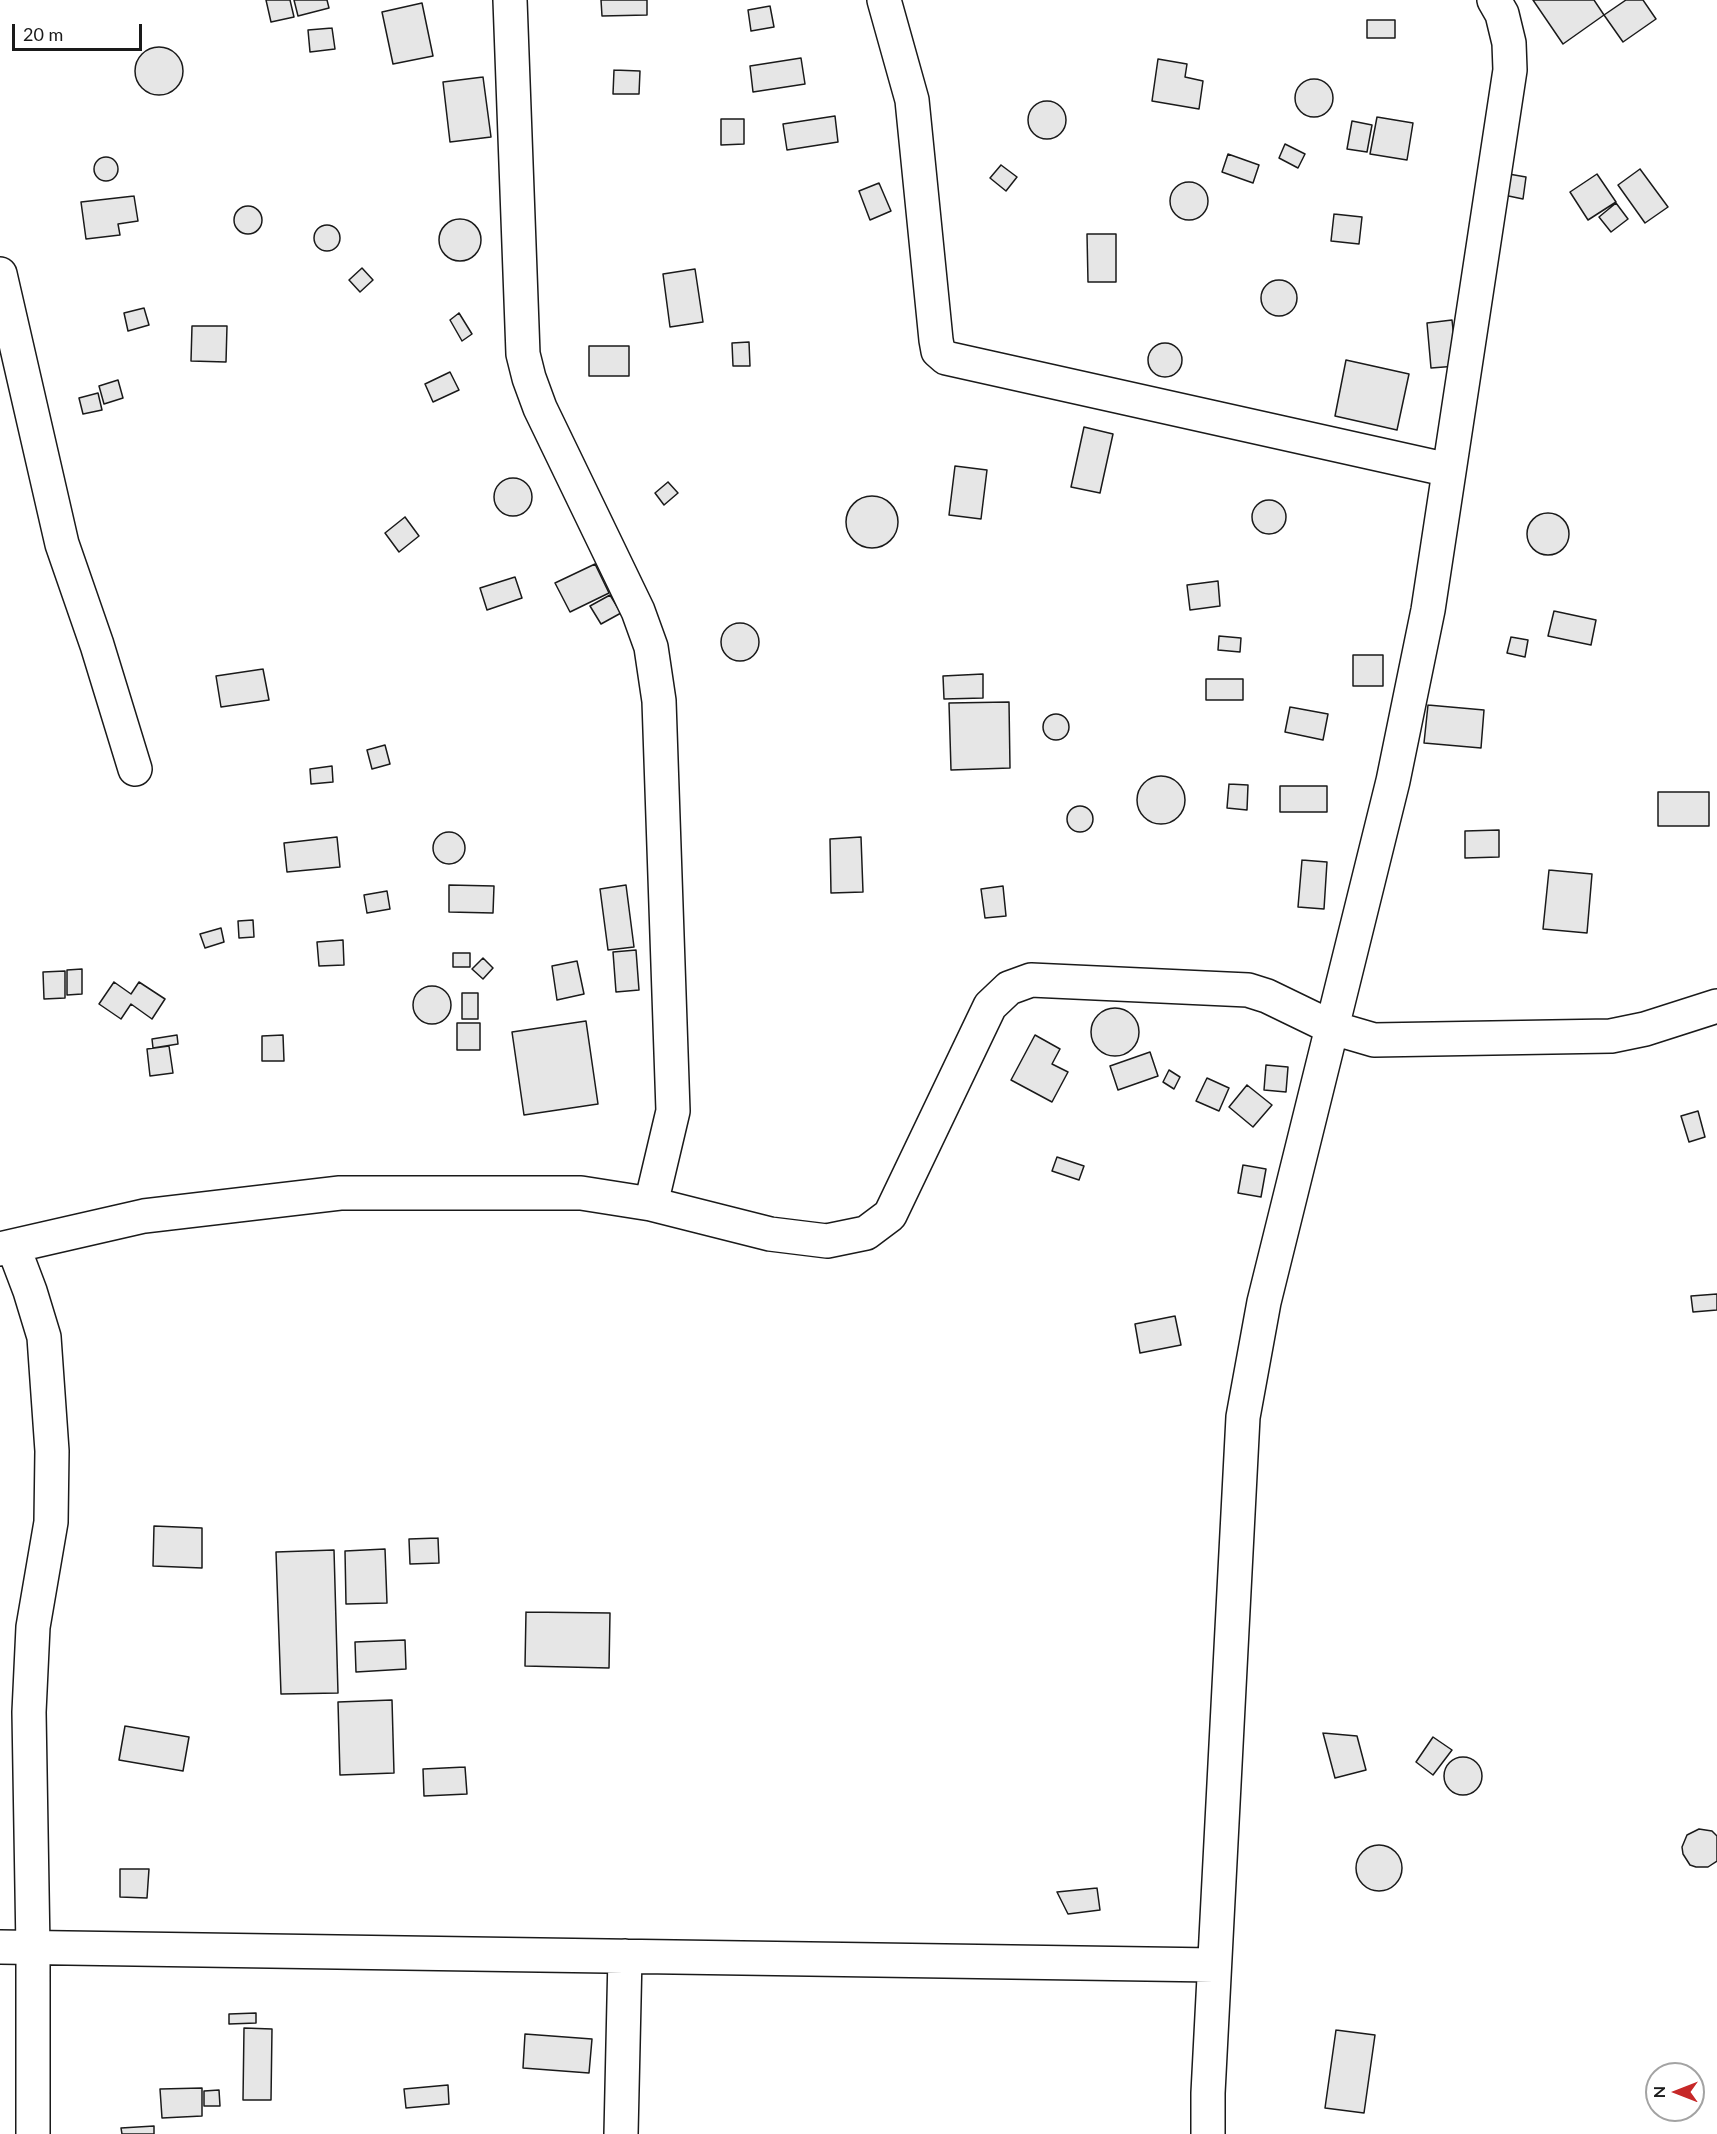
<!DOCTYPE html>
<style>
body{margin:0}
#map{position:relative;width:1717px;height:2134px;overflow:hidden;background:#fff;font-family:Lato,sans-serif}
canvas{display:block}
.north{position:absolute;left:1645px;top:2062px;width:60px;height:60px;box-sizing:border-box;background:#fff;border:2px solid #a3a3a3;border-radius:50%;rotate:270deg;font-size:16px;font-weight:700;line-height:24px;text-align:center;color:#1a1a1a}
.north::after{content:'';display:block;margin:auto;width:21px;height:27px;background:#c62828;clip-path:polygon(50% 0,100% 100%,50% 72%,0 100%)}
.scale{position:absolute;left:12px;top:24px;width:130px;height:27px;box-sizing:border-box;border:3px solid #1a1a1a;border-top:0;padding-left:8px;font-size:18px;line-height:21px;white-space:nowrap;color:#1a1a1a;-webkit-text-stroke:4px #fff;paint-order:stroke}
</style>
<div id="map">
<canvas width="1717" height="2134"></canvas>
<div class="north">N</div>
<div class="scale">20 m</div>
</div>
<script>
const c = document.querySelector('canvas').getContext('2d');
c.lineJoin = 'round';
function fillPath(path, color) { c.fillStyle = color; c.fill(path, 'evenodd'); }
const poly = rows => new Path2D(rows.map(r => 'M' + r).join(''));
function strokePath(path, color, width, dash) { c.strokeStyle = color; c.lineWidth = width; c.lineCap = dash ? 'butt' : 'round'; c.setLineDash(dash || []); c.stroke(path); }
const building = poly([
 [266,0,290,0,294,17,271,22,266,0],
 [294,0,327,0,329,8,298,16,294,0],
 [601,0,647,0,647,15,602,16,601,0],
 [1533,0,1594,0,1604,15,1563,44,1533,0],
 [1626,0,1643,0,1656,19,1623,42,1604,15,1626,0],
 [422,3,433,56,393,64,382,12,422,3],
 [770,6,774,27,751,31,748,10,770,6],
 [1367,20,1395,20,1395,38,1367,38,1367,20],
 [332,28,335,49,310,52,308,30,332,28],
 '135 71a24 24 0 1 1 48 0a24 24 0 1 1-48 0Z',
 [801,58,805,84,753,92,750,66,801,58],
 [1158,59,1187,64,1185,77,1203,81,1199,109,1152,101,1158,59],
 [614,70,640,71,639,94,613,94,614,70],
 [483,77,491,137,450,142,443,82,483,77],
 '1295 98a19 19 0 1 1 38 0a19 19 0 1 1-38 0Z',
 '1028 120a19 19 0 1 1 38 0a19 19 0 1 1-38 0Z',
 [835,116,838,142,787,150,783,124,835,116],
 [1377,117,1413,123,1407,160,1370,154,1377,117],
 [721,119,744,119,744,144,721,145,721,119],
 [1352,121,1372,125,1367,152,1347,149,1352,121],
 [1285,144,1305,154,1298,168,1279,158,1285,144],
 [1228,154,1259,165,1253,183,1222,172,1228,154],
 '94 169a12 12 0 1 1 24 0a12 12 0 1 1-24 0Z',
 [1001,165,1017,177,1006,191,990,178,1001,165],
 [1640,169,1668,207,1645,223,1618,185,1640,169],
 [1503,173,1526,177,1523,199,1499,194,1503,173],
 [1597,174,1616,202,1588,220,1570,192,1597,174],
 '1170 201a19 19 0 1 1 38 0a19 19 0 1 1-38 0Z',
 [879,183,891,211,870,220,859,191,879,183],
 [134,196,138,221,118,224,120,235,86,239,81,202,134,196],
 [1616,203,1628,219,1611,232,1599,217,1616,203],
 '234 220a14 14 0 1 1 28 0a14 14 0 1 1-28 0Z',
 [1334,214,1362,217,1359,244,1331,241,1334,214],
 '439 240a21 21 0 1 1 42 0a21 21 0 1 1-42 0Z',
 '314 238a13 13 0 1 1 26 0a13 13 0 1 1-26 0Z',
 [1087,234,1116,234,1116,282,1088,282,1087,234],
 [362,268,373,280,360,292,349,280,362,268],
 [695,269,703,322,670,327,663,274,695,269],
 '1261 298a18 18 0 1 1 36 0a18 18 0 1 1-36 0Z',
 [144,308,149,325,128,331,124,313,144,308],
 [459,313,472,334,462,341,450,320,459,313],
 [1452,320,1457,366,1431,368,1427,323,1452,320],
 [192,326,227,326,226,362,191,361,192,326],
 [749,342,750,366,733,366,732,343,749,342],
 '1148 360a17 17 0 1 1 34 0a17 17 0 1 1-34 0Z',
 [589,346,629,346,629,376,589,376,589,346],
 [1346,360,1409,374,1397,430,1335,416,1346,360],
 [450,372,459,390,433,402,425,384,450,372],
 [118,380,123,398,104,404,99,386,118,380],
 [98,393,102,410,83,414,79,398,98,393],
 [1084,427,1113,434,1100,493,1071,487,1084,427],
 [955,466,987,470,981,519,949,515,955,466],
 '494 497a19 19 0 1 1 38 0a19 19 0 1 1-38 0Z',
 [668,482,678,493,664,505,655,493,668,482],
 '846 522a26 26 0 1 1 52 0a26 26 0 1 1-52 0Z',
 '1252 517a17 17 0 1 1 34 0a17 17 0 1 1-34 0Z',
 '1527 534a21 21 0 1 1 42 0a21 21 0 1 1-42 0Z',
 [405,517,419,536,399,552,385,533,405,517],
 [595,564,609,593,570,612,555,583,595,564],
 [515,577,522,598,487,610,480,588,515,577],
 [1218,581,1220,606,1190,610,1187,585,1218,581],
 [610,595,621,613,601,624,590,606,610,595],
 [1554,611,1596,620,1591,645,1548,636,1554,611],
 '721 642a19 19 0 1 1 38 0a19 19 0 1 1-38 0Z',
 [1219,636,1241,638,1240,652,1218,650,1219,636],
 [1511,637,1528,640,1525,657,1507,653,1511,637],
 [1353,655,1383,655,1383,686,1353,686,1353,655],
 [263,669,269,700,221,707,216,676,263,669],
 [983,674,983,698,944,699,943,676,983,674],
 [1206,679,1243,679,1243,700,1206,700,1206,679],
 [1009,702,1010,768,951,770,949,703,1009,702],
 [1428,705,1484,710,1481,748,1424,743,1428,705],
 [1290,707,1328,714,1323,740,1285,732,1290,707],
 '1043 727a13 13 0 1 1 26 0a13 13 0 1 1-26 0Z',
 [385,745,390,764,372,769,367,750,385,745],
 [332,766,333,782,311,784,310,769,332,766],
 '1137 800a24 24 0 1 1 48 0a24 24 0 1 1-48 0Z',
 [1229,784,1248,785,1247,810,1227,808,1229,784],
 [1280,786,1327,786,1327,812,1280,812,1280,786],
 [1658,792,1709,792,1709,826,1658,826,1658,792],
 '1067 819a13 13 0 1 1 26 0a13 13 0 1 1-26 0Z',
 [1499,830,1499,857,1465,858,1465,831,1499,830],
 '433 848a16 16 0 1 1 32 0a16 16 0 1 1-32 0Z',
 [337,837,340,867,287,872,284,843,337,837],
 [861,837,863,892,831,893,830,839,861,837],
 [1302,860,1327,862,1324,909,1298,907,1302,860],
 [1549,870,1592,874,1587,933,1543,929,1549,870],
 [449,885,494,886,493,913,449,912,449,885],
 [626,885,634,947,608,950,600,889,626,885],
 [1003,886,1006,916,985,918,981,889,1003,886],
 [387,891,390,909,367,913,364,895,387,891],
 [253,920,254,937,239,938,238,921,253,920],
 [221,928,224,942,205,948,200,934,221,928],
 [343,940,344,965,319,966,317,942,343,940],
 [636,950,639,990,616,992,613,952,636,950],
 [453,953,470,953,470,967,453,967,453,953],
 [483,958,493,968,483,979,472,969,483,958],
 [577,961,584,994,557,1000,552,966,577,961],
 [82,969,82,994,67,995,67,970,82,969],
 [65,971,65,998,44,999,43,972,65,971],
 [114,982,131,994,139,982,165,999,152,1019,131,1004,121,1019,99,1004,114,982],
 '413 1005a19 19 0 1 1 38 0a19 19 0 1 1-38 0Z',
 [462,993,478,993,478,1019,462,1019,462,993],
 '1091 1032a24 24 0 1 1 48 0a24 24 0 1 1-48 0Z',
 [586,1021,598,1104,524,1115,512,1032,586,1021],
 [457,1023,480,1023,480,1050,457,1050,457,1023],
 [177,1035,178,1044,153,1048,152,1039,177,1035],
 [283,1035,284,1061,262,1061,262,1036,283,1035],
 [1035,1035,1060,1049,1052,1064,1068,1072,1052,1102,1011,1080,1035,1035],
 [169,1046,173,1073,150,1076,147,1049,169,1046],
 [1150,1052,1158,1076,1118,1090,1110,1066,1150,1052],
 [1266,1065,1288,1067,1286,1092,1264,1090,1266,1065],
 [1169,1070,1180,1077,1174,1089,1163,1082,1169,1070],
 [1207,1078,1229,1088,1219,1111,1196,1101,1207,1078],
 [1247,1085,1272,1105,1253,1127,1229,1107,1247,1085],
 [1698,1111,1705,1137,1689,1142,1681,1116,1698,1111],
 [1057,1157,1084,1166,1079,1180,1052,1171,1057,1157],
 [1243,1165,1266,1169,1261,1197,1238,1193,1243,1165],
 [1717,1294,1717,1310,1693,1312,1691,1296,1717,1294],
 [1175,1316,1181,1345,1140,1353,1135,1324,1175,1316],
 [154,1526,202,1528,202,1568,153,1566,154,1526],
 [438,1538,439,1563,410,1564,409,1539,438,1538],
 [385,1549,387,1603,346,1604,345,1551,385,1549],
 [334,1550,338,1693,281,1694,276,1552,334,1550],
 [526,1612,610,1613,609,1668,525,1666,526,1612],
 [405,1640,406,1669,356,1672,355,1642,405,1640],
 [392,1700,394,1773,340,1775,338,1702,392,1700],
 [125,1726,189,1737,183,1771,119,1760,125,1726],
 [1323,1733,1357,1736,1366,1770,1335,1778,1323,1733],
 [1433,1737,1452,1750,1433,1775,1416,1762,1433,1737],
 '1444 1776a19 19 0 1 1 38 0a19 19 0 1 1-38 0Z',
 [465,1767,467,1794,424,1796,423,1769,465,1767],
 [1699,1829,1712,1831,1717,1836,1717,1861,1708,1867,1696,1867,1690,1865,1683,1854,1682,1847,1687,1835,1699,1829],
 '1356 1868a23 23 0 1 1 46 0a23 23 0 1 1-46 0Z',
 [120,1869,149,1869,147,1898,120,1897,120,1869],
 [1097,1888,1100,1910,1068,1914,1057,1892,1097,1888],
 [256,2013,256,2023,229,2024,229,2014,256,2013],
 [244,2028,272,2029,271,2100,243,2100,244,2028],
 [1336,2030,1375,2035,1364,2113,1325,2108,1336,2030],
 [525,2034,592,2039,589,2073,523,2068,525,2034],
 [448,2085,449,2104,406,2108,404,2089,448,2085],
 [202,2088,202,2116,162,2118,160,2089,202,2088],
 [219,2090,220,2106,204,2106,204,2091,219,2090],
 [154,2126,154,2134,122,2134,121,2128,154,2126]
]);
const street = poly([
 [510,0,523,354,529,378,540,408,638,611,651,647,659,701,673,1111,651,1204],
 [884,0,912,100,936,340,938,351,946,358,1449,470],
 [0,274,62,544,97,645,135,769],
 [13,1246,30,1291,44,1337,52,1451,51,1522,33,1627,29,1712,33,1949,33,2134],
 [0,1249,144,1216,340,1193,581,1193,651,1204,770,1234,827,1241,866,1233,890,1215,990,1006,1009,988,1031,980,1248,990,1267,996,1333,1028,1374,1040,1611,1036,1645,1029,1717,1006],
 [0,1947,1214,1965],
 [621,2134,625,1956],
 [1208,2134,1208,2093,1243,1417,1264,1302,1393,781,1428,610,1510,70,1509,43,1502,14,1494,0]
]);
fillPath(building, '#e6e6e6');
strokePath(building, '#1a1a1a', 1.5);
strokePath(street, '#1a1a1a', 36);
strokePath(street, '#fff', 33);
</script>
